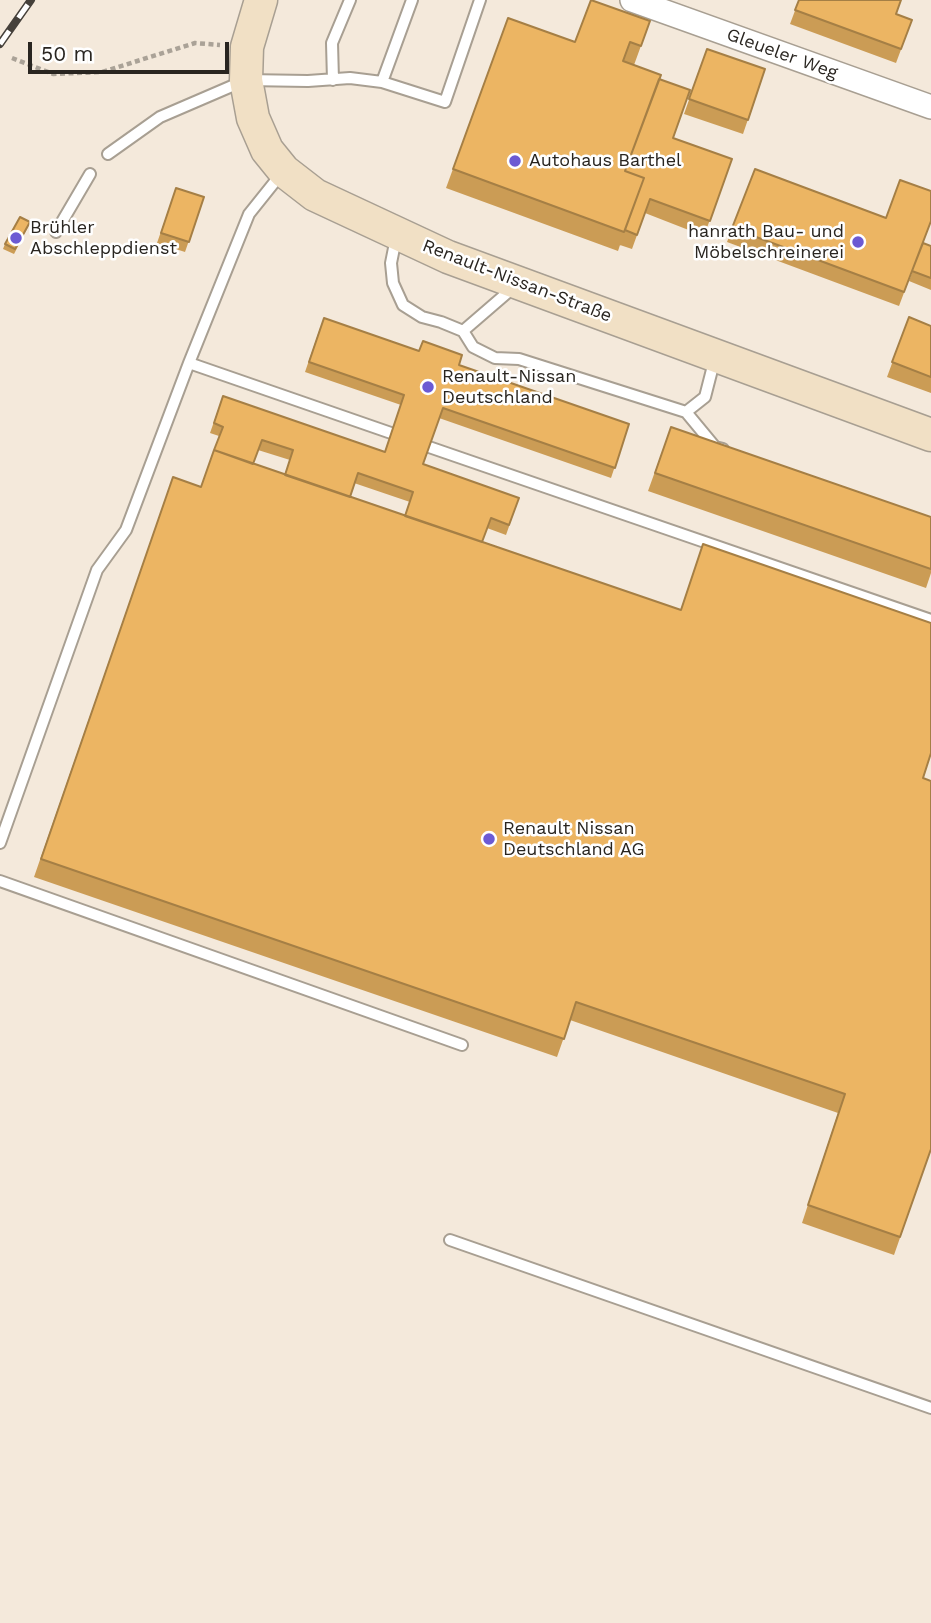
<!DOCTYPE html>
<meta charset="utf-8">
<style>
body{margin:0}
#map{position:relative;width:931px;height:1623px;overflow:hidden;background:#f4e9db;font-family:"Work Sans",sans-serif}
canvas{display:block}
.scale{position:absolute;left:28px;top:42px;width:201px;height:32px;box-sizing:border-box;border:4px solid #292520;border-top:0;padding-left:9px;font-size:21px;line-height:24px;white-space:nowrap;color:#292520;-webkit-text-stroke:5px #fff;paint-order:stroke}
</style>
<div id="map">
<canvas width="931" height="1623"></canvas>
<div class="scale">50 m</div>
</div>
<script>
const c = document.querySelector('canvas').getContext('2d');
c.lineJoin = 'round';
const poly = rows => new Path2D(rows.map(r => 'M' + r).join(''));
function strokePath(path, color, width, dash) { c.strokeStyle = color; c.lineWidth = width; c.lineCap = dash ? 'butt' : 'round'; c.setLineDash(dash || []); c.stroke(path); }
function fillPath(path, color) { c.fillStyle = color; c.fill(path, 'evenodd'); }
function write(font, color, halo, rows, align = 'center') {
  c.font = font + ' "Work Sans",sans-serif'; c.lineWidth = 5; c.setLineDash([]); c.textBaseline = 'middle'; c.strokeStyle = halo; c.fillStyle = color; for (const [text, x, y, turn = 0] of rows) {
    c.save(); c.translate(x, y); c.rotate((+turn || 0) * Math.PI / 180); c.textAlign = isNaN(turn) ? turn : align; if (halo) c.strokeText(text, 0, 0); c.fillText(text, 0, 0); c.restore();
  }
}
const path = poly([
 [12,58,53,74,102,72,195,43,220,45]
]);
const lane = poly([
 [333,80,332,43,350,0],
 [382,82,412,0],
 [108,154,160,117,246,80,308,81,350,78,382,82,445,102,480,0],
 [56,232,90,174],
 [396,238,391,263,393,283,403,305,422,317,441,322,463,331,473,347,495,358,519,359,686,412,715,447,723,449],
 [463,331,514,287],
 [189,363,391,433],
 [686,412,705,397,715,358],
 [429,447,931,620],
 [0,843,97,570,126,530,189,363,249,214,281,174],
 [0,881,462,1045],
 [450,1240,931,1408]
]);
const street = poly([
 [632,0,931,107]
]);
const secondary = poly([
 [261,0,247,47,246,80,253,118,267,150,284,171,315,195,448,257,931,435]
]);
const rail = poly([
 [0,44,31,0]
]);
const wall = poly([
 [799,0,896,14,912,20,896,63,790,24],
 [508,18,575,42,650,21,634,65,659,79,673,138,732,159,704,236,645,213,632,249,620,245,625,230,618,251,446,188],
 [707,49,765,69,743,134,684,114],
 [755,169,886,218,931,221,899,306,727,242],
 [176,188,204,197,185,252,157,243],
 [28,227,14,254,3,249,5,244],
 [923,243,931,246,931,290,909,281],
 [909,317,931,326,931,393,887,377],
 [320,328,459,365,629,424,611,478,439,418,423,464,519,498,506,535,487,528,482,542,923,778,931,1149,894,1255,802,1223,838,1113,570,1020,557,1057,34,877,173,477,201,487,219,436,210,433,223,396,385,452,401,405,305,372],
 [258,450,290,460,285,475,253,464],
 [354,483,410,502,405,516,350,497],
 [671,427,931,517,931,573,926,588,648,491]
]);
const building = poly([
 [591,0,650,21,641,46,630,42,623,61,661,75,625,171,644,178,624,232,453,169,508,18,575,42,591,0],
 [799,0,901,0,896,14,912,20,901,49,795,10,799,0],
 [707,49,765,69,748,120,689,99,707,49],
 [659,79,690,90,673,138,732,159,710,221,650,199,637,235,625,230,644,178,625,171,659,79],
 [755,169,886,218,900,180,931,191,931,221,904,292,732,228,755,169],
 [176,188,204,197,189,242,161,233,176,188],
 [20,217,30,222,15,249,5,244,20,217],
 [923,243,931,246,931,278,912,271,923,243],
 [909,317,931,326,931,377,892,362,909,317],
 [324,318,419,351,423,341,462,355,459,365,629,424,615,468,443,408,423,464,519,498,509,525,491,518,482,542,405,516,413,492,358,473,350,497,285,475,293,450,262,440,253,464,214,450,223,427,214,423,223,396,385,452,404,395,309,362,324,318],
 [671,427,931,517,931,569,655,473,671,427],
 [214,450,681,610,703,544,931,623,931,753,923,778,931,781,931,1149,900,1237,808,1205,845,1094,576,1002,564,1039,41,859,173,477,201,487,214,450]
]);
const markers = [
 [515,161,7,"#6c5ad3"],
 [16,238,7,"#6c5ad3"],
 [858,242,7,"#6c5ad3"],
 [428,387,7,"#6c5ad3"],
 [489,839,7,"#6c5ad3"]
];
const streetNames = [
 ["Gleueler Weg",782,54,20],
 ["Renault-Nissan-Straße",517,281,21]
];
const poiNames = [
 ["Autohaus Barthel",529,161],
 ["Brühler",30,228],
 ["Abschleppdienst",30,249],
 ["hanrath Bau- und",844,232,"right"],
 ["Möbelschreinerei",844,253,"right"],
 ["Renault-Nissan",442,377],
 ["Deutschland",442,398],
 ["Renault Nissan",503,829],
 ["Deutschland AG",503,850]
];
strokePath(lane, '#a89f92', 14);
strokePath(street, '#a89f92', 26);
strokePath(secondary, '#a89f92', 35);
strokePath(path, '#aaa297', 4.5, [5, 3.5]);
strokePath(lane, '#fff', 10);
strokePath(street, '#fff', 23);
strokePath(secondary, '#f1e0c5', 32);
strokePath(rail, '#45403a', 8);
strokePath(rail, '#fff', 5, [16]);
fillPath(wall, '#cb9c55');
fillPath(building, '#ecb563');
strokePath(building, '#a57f45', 2);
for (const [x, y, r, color] of markers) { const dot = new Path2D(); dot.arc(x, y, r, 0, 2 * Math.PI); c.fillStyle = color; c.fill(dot); strokePath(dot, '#fff', 2.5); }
write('18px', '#292520', '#fff', streetNames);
write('18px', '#292520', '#fff', poiNames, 'left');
</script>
